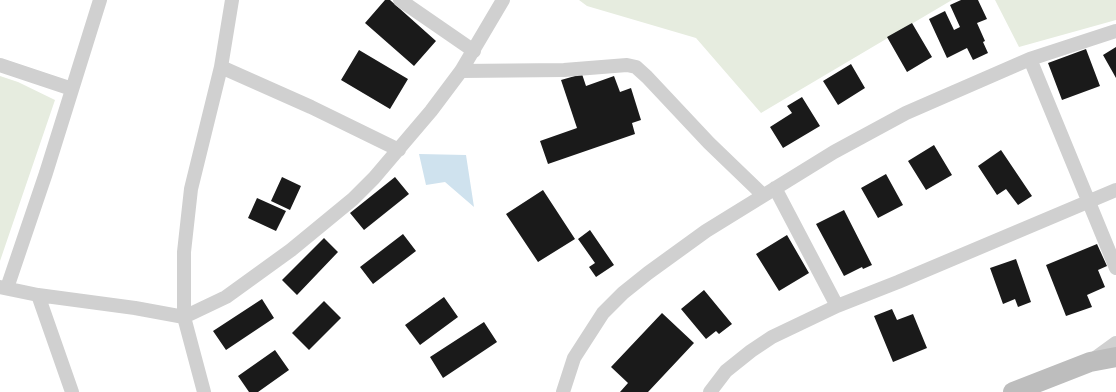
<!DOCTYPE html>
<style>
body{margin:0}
canvas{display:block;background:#fff}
</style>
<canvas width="1116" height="392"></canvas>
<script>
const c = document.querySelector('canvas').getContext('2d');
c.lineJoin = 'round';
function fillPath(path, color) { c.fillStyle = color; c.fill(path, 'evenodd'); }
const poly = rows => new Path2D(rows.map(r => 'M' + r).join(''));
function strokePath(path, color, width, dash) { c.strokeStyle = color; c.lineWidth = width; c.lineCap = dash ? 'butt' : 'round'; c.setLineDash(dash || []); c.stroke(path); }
const green = poly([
 [579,0,952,0,761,113,696,38,587,6],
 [995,0,1116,0,1116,20,1019,47],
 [0,76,18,82,55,100,0,261]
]);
const water = poly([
 [419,154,466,155,474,207,445,182,426,185]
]);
const building = poly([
 [385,0,390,0,436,41,414,66,365,23],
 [961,0,978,0,987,19,977,23,985,41,983,42,988,53,973,60,967,48,947,58,929,19,945,11,954,30,960,27,950,5],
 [912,23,932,57,907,72,887,37],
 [1116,47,1116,78,1103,55],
 [1086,49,1100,86,1062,100,1048,63],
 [359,50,408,79,390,109,341,80],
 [851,64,865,88,838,105,823,81],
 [582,74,586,86,614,76,620,92,631,88,641,120,632,123,635,134,548,164,540,141,577,128,561,80],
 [802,97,820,126,783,148,770,127,792,113,787,106],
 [934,145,952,175,926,190,908,161],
 [1001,150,1032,196,1018,205,1006,189,997,195,978,166],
 [886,174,903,205,878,218,861,188],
 [282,177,301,186,290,210,271,201],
 [395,177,409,194,364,230,350,213],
 [543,190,575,239,538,262,506,214],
 [257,198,286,211,276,231,248,218],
 [844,210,872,265,863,269,862,267,844,276,816,224],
 [590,230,614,265,596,277,589,267,595,263,578,239],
 [403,234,416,251,373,284,360,267],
 [787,235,809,273,779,291,756,254],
 [324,238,338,252,297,295,282,280],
 [1097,244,1107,266,1098,270,1105,287,1087,295,1092,307,1066,316,1046,265],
 [1016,259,1031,302,1018,307,1015,299,1003,304,990,268],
 [704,290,732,324,719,334,716,331,706,339,681,309],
 [444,297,458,317,420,345,405,325],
 [262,299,274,318,226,350,213,331],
 [324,301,341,318,309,350,292,333],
 [892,309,897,320,913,314,927,348,893,362,874,316],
 [662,313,694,343,648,392,620,392,628,383,611,367],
 [484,322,497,342,443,378,430,357],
 [275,350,289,370,258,392,249,392,238,376]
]);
const street = poly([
 [400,0,474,51],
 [1030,59,1116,268],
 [0,65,72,89],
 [221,67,311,107,399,150],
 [461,71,564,70,627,65,636,67,647,77,709,143,763,195],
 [775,188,837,306],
 [0,287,38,295,135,308,184,317,226,297,291,250,353,199,374,178,431,111,461,71,503,0],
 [7,288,46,173,100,0],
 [38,295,72,392],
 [1094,359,1116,343],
 [204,392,184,317,184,252,191,189,221,67,232,0],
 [563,392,574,358,603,313,623,293,648,273,706,231,834,152,906,113,1030,59,1116,31],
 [710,392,726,371,751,351,772,337,837,306,898,282,1116,190]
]);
const secondary = poly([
 [1013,392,1090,362,1116,357]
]);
fillPath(green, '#e6ecdf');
fillPath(water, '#cfe2ee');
fillPath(building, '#1a1a1a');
strokePath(street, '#d0d0d0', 14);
strokePath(secondary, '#bdbdbd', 20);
</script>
